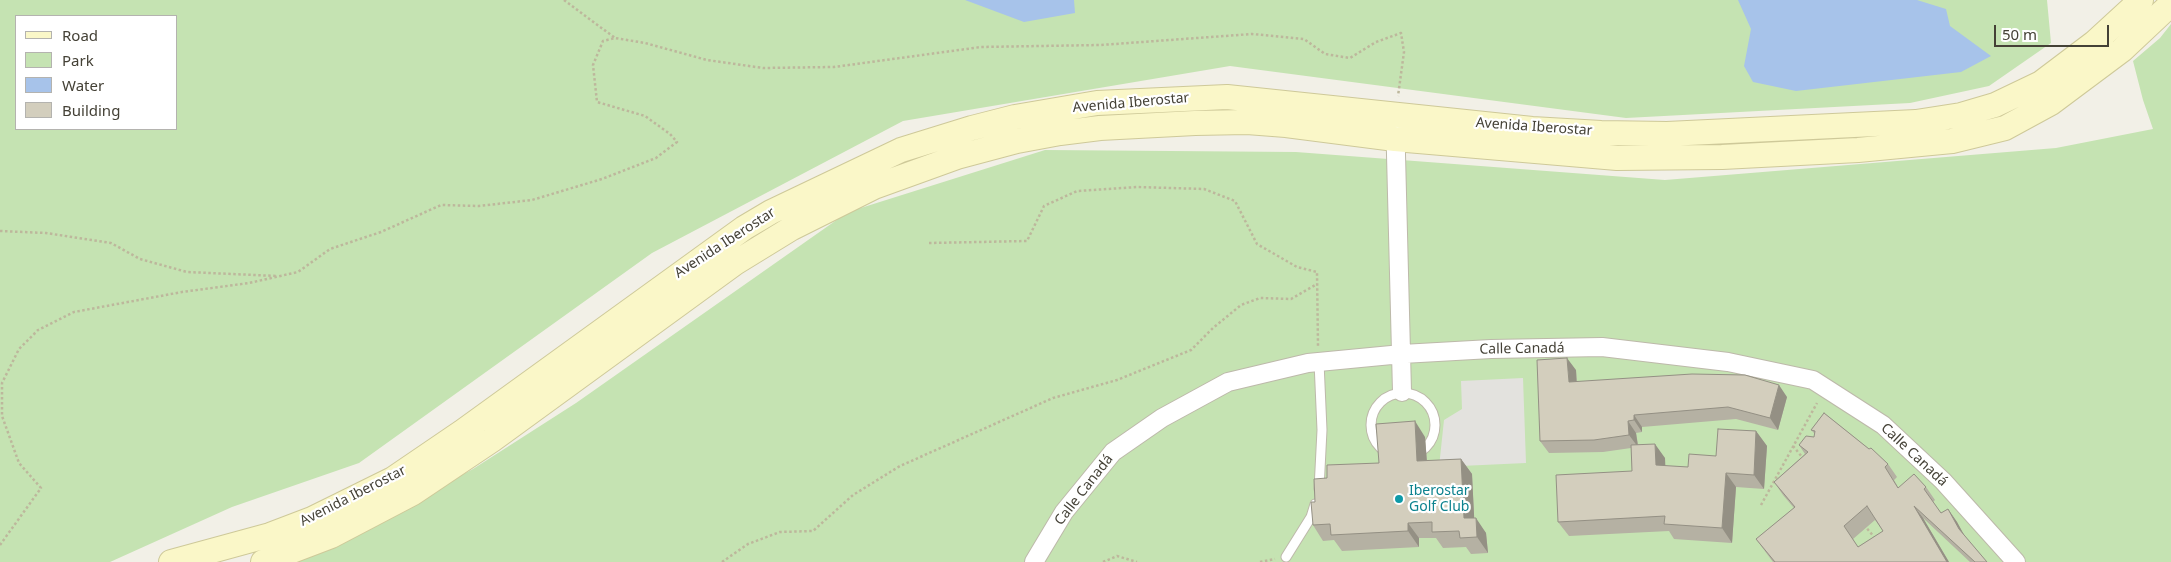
<!DOCTYPE html>
<meta charset="utf-8">
<style>
body{margin:0}
#map{position:relative;width:2171px;height:562px;overflow:hidden;background:#f2f0e7;font-family:"Noto Sans",sans-serif}
canvas{display:block}
.legend{position:absolute;left:15px;top:15px;width:162px;height:115px;box-sizing:border-box;background:#fff;border:1px solid #b4b3af;margin:0;padding:6px 9px;list-style:none;font-size:15px;color:#444136}
.legend li{display:flex;align-items:center;gap:10px;height:25px}
.legend b{width:25px;border:1px solid #b4b3af}
.scale{position:absolute;left:1994px;top:25px;width:115px;height:22px;box-sizing:border-box;border:2px solid #444136;border-top:0;padding-left:6px;font-size:15px;line-height:18px;white-space:nowrap;color:#444136;-webkit-text-stroke:4px #fff;paint-order:stroke}
</style>
<div id="map">
<canvas width="2171" height="562"></canvas>
<ul class="legend">
<li><b style="height:6px;background:#faf7c8"></b>Road</li>
<li><b style="height:14px;background:#c5e3b2"></b>Park</li>
<li><b style="height:14px;background:#a7c3ea"></b>Water</li>
<li><b style="height:14px;background:#d3cebd"></b>Building</li>
</ul>
<div class="scale">50 m</div>
</div>
<script>
const c = document.querySelector('canvas').getContext('2d');
c.lineJoin = 'round';
function fillPath(path, color) { c.fillStyle = color; c.fill(path, 'evenodd'); }
const poly = rows => new Path2D(rows.map(r => 'M' + r).join(''));
function strokePath(path, color, width, dash) { c.strokeStyle = color; c.lineWidth = width; c.lineCap = dash ? 'butt' : 'round'; c.setLineDash(dash || []); c.stroke(path); }
function write(font, color, halo, rows, align = 'center') {
  c.font = font + ' "Noto Sans",sans-serif'; c.lineWidth = 4.5; c.setLineDash([]); c.textBaseline = 'middle'; c.strokeStyle = halo; c.fillStyle = color; for (const [text, x, y, turn = 0] of rows) {
    c.save(); c.translate(x, y); c.rotate((+turn || 0) * Math.PI / 180); c.textAlign = isNaN(turn) ? turn : align; if (halo) c.strokeText(text, 0, 0); c.fillText(text, 0, 0); c.restore();
  }
}
const green = poly([
 [0,0,2047,0,2051,43,1989,86,1910,103,1626,118,1230,66,903,121,652,253,359,463,232,507,110,562,0,562],
 [16,16,176,16,176,129,16,129],
 [2171,24,2171,562,296,562,473,469,576,403,848,212,1045,150,1296,152,1665,180,2056,148,2153,129,2143,100,2133,61,2160,38]
]);
const parking = poly([
 [1523,378,1526,463,1439,467,1444,420,1462,409,1461,381]
]);
const water = poly([
 [965,0,1074,0,1075,13,1024,22],
 [1738,0,1917,0,1946,9,1950,26,1991,56,1961,72,1796,91,1753,82,1744,66,1751,29]
]);
const path = poly([
 [564,0,615,38],
 [0,231,46,233,111,243,140,259,187,272,277,276],
 [929,243,1027,241,1044,206,1077,191,1137,187,1204,189,1235,201,1257,244,1297,267,1317,272,1318,346],
 [1793,446,1803,458],
 [1761,505,1817,403],
 [1864,525,1875,538],
 [0,545,41,488,19,463,2,416,2,383,19,349,38,330,74,312,182,292,249,283,298,272,330,249,381,232,441,205,479,206,532,200,602,179,656,158,677,142,670,134,645,116,597,102,593,65,603,41,615,38,645,43,707,60,763,68,834,67,981,47,1101,45,1252,34,1304,39,1325,54,1350,58,1376,42,1401,33,1404,52,1398,96],
 [722,562,748,544,780,532,813,531,853,495,900,466,1053,398,1117,380,1191,350,1213,328,1241,305,1260,298,1291,299,1317,284],
 [1103,562,1117,556,1137,562],
 [1260,562,1275,559]
]);
const lane = poly([
 '1371 425a32 32 0 1 1 64 0a32 32 0 1 1-64 0Z',
 [1319,489,1322,430,1319,362],
 [1286,557,1311,517,1315,504]
]);
const street = poly([
 [1395,115,1402,392],
 [1034,562,1064,512,1113,452,1162,418,1228,382,1308,363,1402,354,1491,349,1602,347,1728,362,1813,380,1883,425,1943,481,2016,562]
]);
const secondary = poly([
 [171,562,270,535,312,519,393,479,462,432,744,228,771,212,901,150,972,128,1015,117,1097,103,1227,97,1532,129,1601,133,1667,134,1916,122,1961,115,1995,105,2041,83,2094,43,2141,0],
 [263,562,331,536,413,493,492,440,735,263,792,228,874,187,957,157,1017,141,1060,133,1100,128,1195,123,1247,122,1286,125,1395,139,1617,158,1722,157,1858,150,1952,141,2005,128,2051,103,2122,50,2171,4]
]);
const wall = poly([
 [1576,370,1577,382,1787,397,1778,430,1736,419,1642,427,1642,432,1636,433,1638,444,1665,458,1665,466,1688,467,1716,456,1756,431,1767,446,1764,489,1736,487,1732,543,1674,539,1669,531,1569,536,1558,522,1632,471,1631,448,1603,452,1549,453,1540,441],
 [1824,413,1888,464,1897,477,1894,480,1898,487,1926,487,1935,500,1933,502,1941,513,1948,509,1957,522,1964,535,1987,562,1970,562,1923,518,1949,562,1773,562,1756,539,1794,508,1783,495,1774,482,1805,454,1799,445,1814,437,1815,434,1811,430],
 [1875,520,1883,531,1858,547,1853,539],
 [1425,437,1427,461,1461,459,1472,474,1474,518,1486,533,1488,553,1471,554,1466,547,1443,548,1436,538,1419,538,1419,547,1342,551,1334,540,1323,541,1313,525,1315,502,1327,478,1379,463]
]);
const shadedWall = poly([
 [1567,358,1576,370,1577,394,1569,382],
 [1779,385,1787,397,1778,430,1770,418],
 [1634,415,1642,427,1642,432,1634,420],
 [1415,421,1425,437,1428,477,1417,461],
 [1628,421,1636,433,1638,447,1629,435],
 [1756,431,1767,446,1764,489,1754,475],
 [1655,444,1665,458,1666,480,1656,465],
 [1461,459,1472,474,1475,534,1464,518],
 [1726,473,1736,487,1732,543,1722,528],
 [1914,506,1923,518,1949,562,1947,562],
 [1948,509,1957,522,1968,542,1959,529],
 [1476,518,1486,533,1488,553,1477,537],
 [1408,523,1419,538,1419,547,1408,531]
]);
const building = poly([
 [1567,358,1569,382,1692,374,1745,375,1779,385,1770,418,1728,407,1634,415,1634,420,1628,421,1629,435,1594,440,1540,441,1537,360,1567,358],
 [1824,413,1869,449,1871,448,1888,464,1885,467,1898,488,1914,474,1926,487,1924,489,1941,513,1948,509,1959,529,1987,562,1975,562,1914,506,1947,562,1775,562,1756,539,1795,507,1774,482,1808,452,1799,445,1806,436,1814,437,1815,431,1811,430,1824,413],
 [1867,506,1883,531,1858,547,1844,526,1867,506],
 [1415,421,1417,461,1461,459,1464,518,1476,518,1477,537,1460,538,1459,531,1432,532,1432,522,1408,523,1408,531,1331,535,1330,524,1313,525,1311,502,1315,502,1314,479,1327,478,1327,465,1379,463,1376,424,1415,421],
 [1718,429,1756,431,1754,475,1726,473,1722,528,1664,524,1665,516,1558,522,1556,475,1632,471,1631,445,1655,444,1656,465,1688,467,1689,454,1716,456,1718,429]
]);
const markers = [
 [1399,499,5,"#0f9aa8"]
];
const streetNames = [
 ["Avenida Iberostar",1131,103,-5],
 ["Avenida Iberostar",1534,127,4],
 ["Avenida Iberostar",725,243,-33],
 ["Calle Canadá",1522,349,-1],
 ["Calle Canadá",1914,455,43],
 ["Calle Canadá",1084,490,-52],
 ["Avenida Iberostar",353,496,-27]
];
const cultureNames = [
 ["Iberostar",1409,491],
 ["Golf Club",1409,507]
];
fillPath(green, '#c5e3b2');
fillPath(parking, '#e3e2de');
fillPath(water, '#a7c3ea');
strokePath(lane, '#bdb9aa', 11);
strokePath(street, '#bdb9aa', 20);
strokePath(secondary, '#cec999', 26);
strokePath(path, '#bdb79c', 2.5, [2.5, 2.5]);
strokePath(lane, '#fff', 9);
strokePath(street, '#fff', 18);
strokePath(secondary, '#faf7c8', 24);
fillPath(wall, '#b5b1a3');
fillPath(shadedWall, '#949084');
fillPath(building, '#d3cebd');
strokePath(building, '#949084', 1);
for (const [x, y, r, color] of markers) { const dot = new Path2D(); dot.arc(x, y, r, 0, 2 * Math.PI); c.fillStyle = color; c.fill(dot); strokePath(dot, '#fff', 2); }
write('14px', '#444136', '#fff', streetNames);
write('14px', '#0d838f', '#fff', cultureNames, 'left');
</script>
